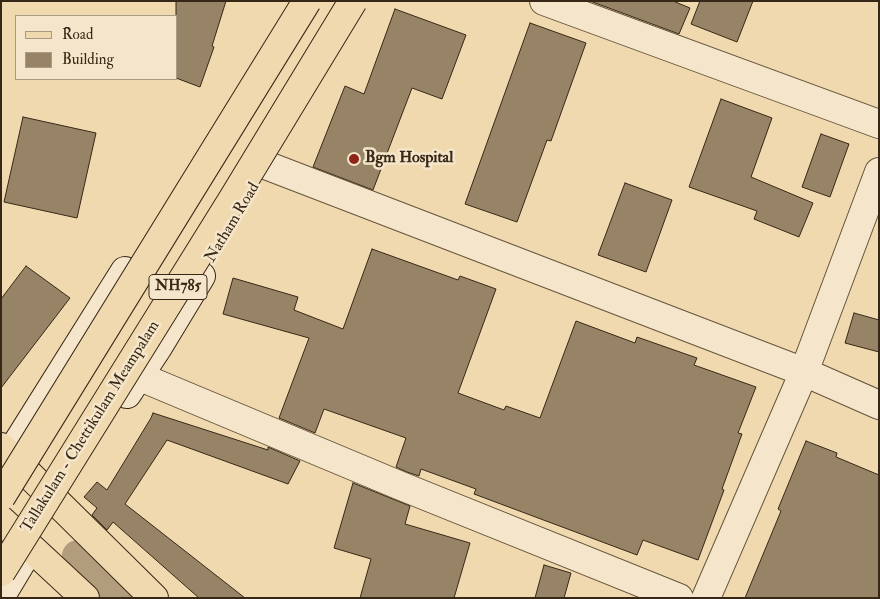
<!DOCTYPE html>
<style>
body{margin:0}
#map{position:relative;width:880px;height:599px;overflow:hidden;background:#f0d9af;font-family:"IM FELL Double Pica",serif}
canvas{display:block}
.frame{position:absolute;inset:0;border:2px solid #372716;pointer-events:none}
.legend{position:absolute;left:15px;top:15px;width:162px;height:65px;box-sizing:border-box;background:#f5e6cb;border:1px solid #a99a83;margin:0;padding:6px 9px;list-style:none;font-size:15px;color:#372716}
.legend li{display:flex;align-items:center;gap:10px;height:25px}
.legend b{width:25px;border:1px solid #a99a83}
</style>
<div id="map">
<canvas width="880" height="599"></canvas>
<div class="frame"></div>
<ul class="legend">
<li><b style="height:6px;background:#f0d9af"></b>Road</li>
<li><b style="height:14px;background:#978466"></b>Building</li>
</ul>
</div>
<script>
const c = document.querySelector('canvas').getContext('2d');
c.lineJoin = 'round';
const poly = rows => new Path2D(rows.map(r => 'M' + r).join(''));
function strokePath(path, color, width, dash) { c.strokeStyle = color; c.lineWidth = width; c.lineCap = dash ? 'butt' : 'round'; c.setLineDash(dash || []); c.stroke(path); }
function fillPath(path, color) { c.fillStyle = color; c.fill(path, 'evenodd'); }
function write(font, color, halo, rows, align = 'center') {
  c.font = font + ' "IM FELL Double Pica",serif'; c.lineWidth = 5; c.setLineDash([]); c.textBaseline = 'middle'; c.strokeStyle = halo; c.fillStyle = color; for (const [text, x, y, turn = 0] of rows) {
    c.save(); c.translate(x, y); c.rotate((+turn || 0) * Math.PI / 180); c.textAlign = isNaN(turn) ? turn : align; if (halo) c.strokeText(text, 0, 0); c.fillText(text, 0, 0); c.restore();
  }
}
const canal = poly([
 [78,556,119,598]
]);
const building = poly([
 [176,1,226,1,212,46,214,47,200,87,176,78,176,1],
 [590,1,673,1,690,8,679,34,590,1],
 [700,1,753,1,737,42,691,24,700,1],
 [395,9,466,35,442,99,412,88,373,190,313,167,345,86,364,94,395,9],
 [530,23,586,43,551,141,547,140,517,222,465,204,530,23],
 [721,99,772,118,751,177,813,203,799,237,754,219,757,211,689,187,721,99],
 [23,117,96,133,77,218,4,202,23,117],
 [821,134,849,144,830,197,802,187,821,134],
 [625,183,672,200,646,272,598,255,625,183],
 [372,249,458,280,460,276,496,289,458,393,504,410,506,406,540,418,576,321,635,343,637,337,697,358,694,365,756,387,738,433,742,434,722,489,724,490,698,560,643,540,637,555,474,494,476,489,421,469,419,476,407,472,396,467,406,438,324,409,315,433,279,418,309,338,223,314,233,278,298,297,294,310,343,329,372,249],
 [26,266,70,298,1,388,1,299,26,266],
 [854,313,879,320,879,352,845,343,854,313],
 [153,413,268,450,268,447,300,461,288,484,167,440,125,504,245,598,199,598,113,522,107,530,92,515,97,508,84,497,97,482,107,490,151,418,153,413],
 [806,441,837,453,836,457,879,475,879,598,745,598,781,511,778,509,806,441],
 [353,483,410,506,405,524,470,543,454,598,360,598,371,559,334,548,353,483],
 [544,565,571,573,564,598,535,598,544,565]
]);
const minor = poly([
 [544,1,879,124],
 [268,166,804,372,879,405],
 [138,376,401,486,679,598],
 [706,598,804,372,879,172]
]);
const secondary = poly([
 [127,394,158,347,201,276],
 [1,469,125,271],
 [1,596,28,551]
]);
const primary = poly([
 [1,447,154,598],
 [1,520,85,598]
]);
const trunkBridge = poly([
 [1,497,307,1],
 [1,572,234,197,353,1]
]);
const markers = [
 [354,159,6,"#8f2418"]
];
const shields = [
 [178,287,58]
];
const shieldNames = [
 ["NH785",178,287]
];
const poiNames = [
 ["Bgm Hospital",365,159]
];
const streetNames = [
 ["Natham Road",233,223,-59],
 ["Tallakulam - Chettikulam Meampalam",91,427,-58]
];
strokePath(canal, '#b19c7b', 32);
fillPath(building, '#978466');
strokePath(building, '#372716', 1);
strokePath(minor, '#65543c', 30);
strokePath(secondary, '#372716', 30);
strokePath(primary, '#372716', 30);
strokePath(minor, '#f5e6cb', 28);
strokePath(secondary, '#f5e6cb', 28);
strokePath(primary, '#f0d9af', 28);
strokePath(trunkBridge, '#372716', 30, []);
strokePath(trunkBridge, '#f0d9af', 28);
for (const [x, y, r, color] of markers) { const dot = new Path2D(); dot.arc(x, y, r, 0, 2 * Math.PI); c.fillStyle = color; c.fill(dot); strokePath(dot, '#f5e6cb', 2); }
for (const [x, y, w] of shields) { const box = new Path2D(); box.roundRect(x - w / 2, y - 12.5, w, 25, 4); c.fillStyle = '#f5e6cb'; c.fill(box); strokePath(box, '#372716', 1); }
write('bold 15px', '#372716', null, shieldNames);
write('bold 16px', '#372716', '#f5e6cb', poiNames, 'left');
write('16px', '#372716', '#f5e6cb', streetNames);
</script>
